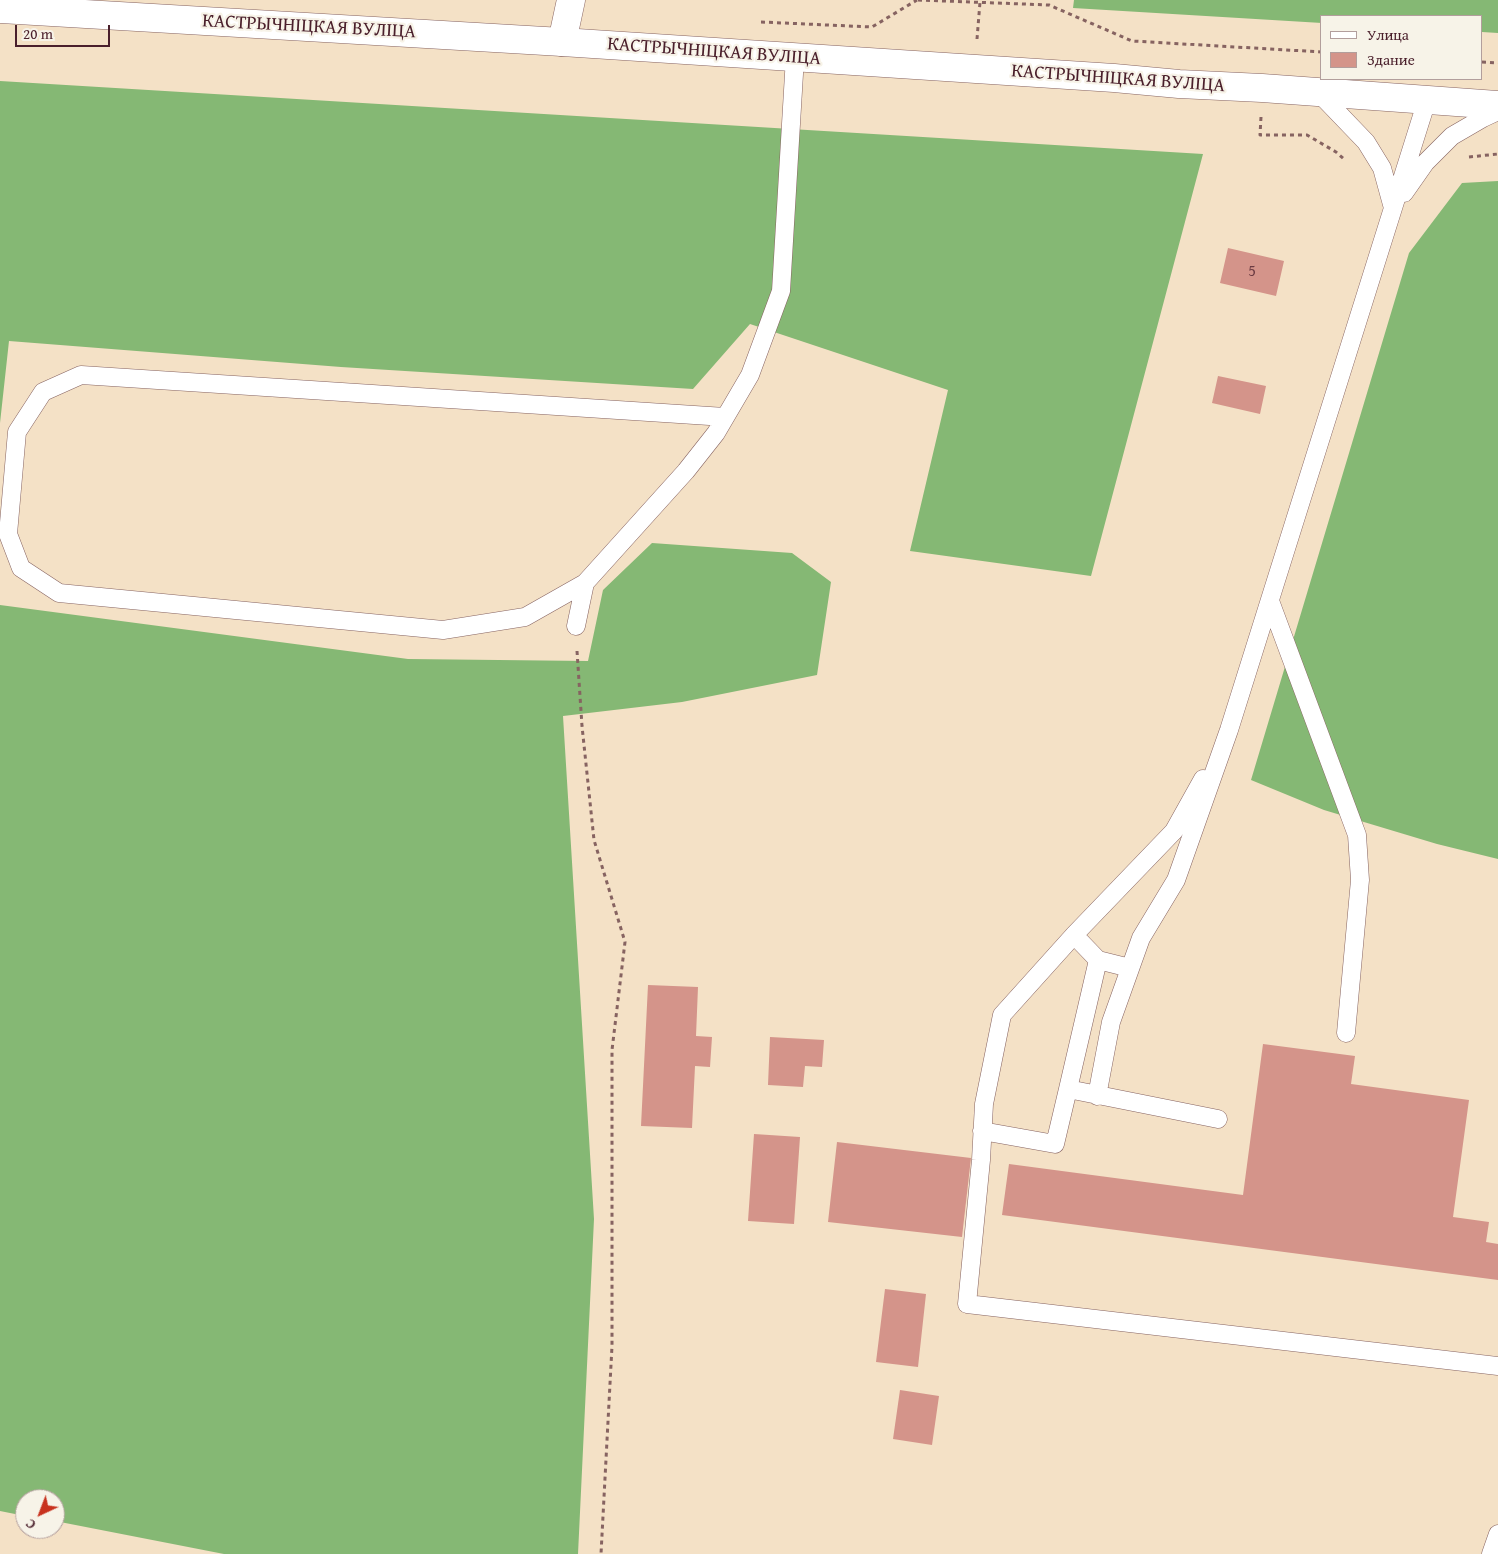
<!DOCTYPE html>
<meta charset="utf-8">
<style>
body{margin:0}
#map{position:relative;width:1498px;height:1554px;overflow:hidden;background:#f4e1c6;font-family:"Gentium Book Plus",serif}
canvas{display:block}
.legend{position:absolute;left:1320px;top:15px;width:162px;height:65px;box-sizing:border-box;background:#f7f3e8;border:1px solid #b29e9c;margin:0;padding:6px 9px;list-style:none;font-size:15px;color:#4a1f2b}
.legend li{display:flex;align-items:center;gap:10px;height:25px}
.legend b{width:25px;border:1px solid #b29e9c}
.north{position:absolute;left:15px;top:1489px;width:50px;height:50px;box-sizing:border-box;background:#f7f3e8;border:1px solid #b29e9c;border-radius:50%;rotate:223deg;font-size:14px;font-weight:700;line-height:20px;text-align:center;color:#4a1f2b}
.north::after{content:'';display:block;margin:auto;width:18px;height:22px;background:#c8321e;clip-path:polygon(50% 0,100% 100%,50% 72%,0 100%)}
.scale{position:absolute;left:15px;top:25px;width:95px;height:22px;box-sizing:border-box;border:2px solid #4a1f2b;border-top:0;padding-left:6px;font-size:15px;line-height:18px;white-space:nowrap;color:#4a1f2b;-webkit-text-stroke:4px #f7f3e8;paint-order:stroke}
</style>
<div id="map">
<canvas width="1498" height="1554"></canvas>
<ul class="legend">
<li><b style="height:6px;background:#fff"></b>Улица</li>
<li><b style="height:14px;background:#d4948a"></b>Здание</li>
</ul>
<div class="north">С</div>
<div class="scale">20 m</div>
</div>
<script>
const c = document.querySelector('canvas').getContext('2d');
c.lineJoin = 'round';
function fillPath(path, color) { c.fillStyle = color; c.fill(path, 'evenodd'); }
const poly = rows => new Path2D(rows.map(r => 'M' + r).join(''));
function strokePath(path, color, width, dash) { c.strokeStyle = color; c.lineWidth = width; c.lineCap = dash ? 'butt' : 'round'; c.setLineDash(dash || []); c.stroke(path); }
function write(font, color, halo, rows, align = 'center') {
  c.font = font + ' "Gentium Book Plus",serif'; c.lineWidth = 4.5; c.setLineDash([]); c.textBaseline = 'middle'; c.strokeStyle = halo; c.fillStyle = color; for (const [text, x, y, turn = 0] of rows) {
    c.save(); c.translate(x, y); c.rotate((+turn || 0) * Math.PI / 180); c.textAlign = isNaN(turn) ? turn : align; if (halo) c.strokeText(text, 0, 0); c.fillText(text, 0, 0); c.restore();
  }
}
const forest = poly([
 [1074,0,1498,0,1498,33,1482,32,1482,16,1322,16,1322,23,1073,8],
 [0,81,1203,154,1091,576,910,551,948,390,750,324,693,389,341,367,9,341,0,423],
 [1498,181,1498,859,1437,844,1324,810,1251,780,1409,253,1462,183],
 [652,543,792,553,831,582,817,675,682,702,563,716,594,1219,578,1554,224,1554,55,1521,55,1499,25,1499,25,1516,0,1511,0,605,408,659,588,661,603,590]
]);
const building = poly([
 [1228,248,1284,261,1276,296,1220,283],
 [1218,376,1266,386,1260,414,1212,403],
 [648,985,698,987,696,1036,712,1037,710,1067,695,1066,692,1128,641,1126],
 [770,1037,824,1040,822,1067,805,1066,803,1087,768,1085],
 [1263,1044,1355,1056,1351,1084,1469,1100,1453,1217,1489,1222,1486,1242,1498,1244,1498,1280,1002,1215,1009,1164,1243,1195],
 [754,1134,800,1137,794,1224,748,1221],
 [837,1142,971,1158,962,1237,828,1222],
 [885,1289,926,1294,918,1367,876,1362],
 [900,1390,939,1396,932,1445,893,1439]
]);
const path = poly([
 [918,0,1049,5,1132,41,1322,52],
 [761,22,872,27,917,0],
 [977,39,980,2],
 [1482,62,1498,63],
 [1261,117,1260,135,1307,135,1336,152,1345,160],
 [1469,157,1498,154],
 [577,651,582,726,594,840,625,942,612,1050,612,1346,601,1554]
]);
const service = poly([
 [1318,92,1366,142,1382,168,1393,208],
 [1404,193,1425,163,1452,136,1483,118,1498,111],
 [585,583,525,617,443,630,59,593,21,568,8,534,17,432,43,392,81,375,725,417],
 [1270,601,1357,835,1360,880,1346,1033],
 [576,626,585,583,686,471,716,433,750,375,781,291,795,57],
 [1074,935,1174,831,1203,779],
 [1098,960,1074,935,1002,1015,984,1104,981,1160,967,1304,1498,1366],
 [1130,968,1098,960,1068,1089,1218,1119],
 [1097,1096,1111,1022,1141,938,1176,880,1229,730,1427,100],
 [982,1131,1055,1144,1068,1089],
 [1491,1554,1498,1534]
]);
const minor = poly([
 [562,42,571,0]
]);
const primary = poly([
 [0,9,562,42,1114,78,1179,84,1262,88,1498,105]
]);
const numberNames = [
 ["5",1252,272]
];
const streetNames = [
 ["КАСТРЫЧНІЦКАЯ ВУЛІЦА",309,27,3],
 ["КАСТРЫЧНІЦКАЯ ВУЛІЦА",714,52,4],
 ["КАСТРЫЧНІЦКАЯ ВУЛІЦА",1118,79,4]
];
fillPath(forest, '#85b874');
fillPath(building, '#d4948a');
strokePath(service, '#866361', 19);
strokePath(minor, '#866361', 29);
strokePath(primary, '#866361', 29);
strokePath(path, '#866361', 3, [4, 4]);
strokePath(service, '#fff', 18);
strokePath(minor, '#fff', 28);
strokePath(primary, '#fff', 28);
write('16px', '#6c3c43', null, numberNames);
write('19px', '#4a1f2b', '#f7f3e8', streetNames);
</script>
